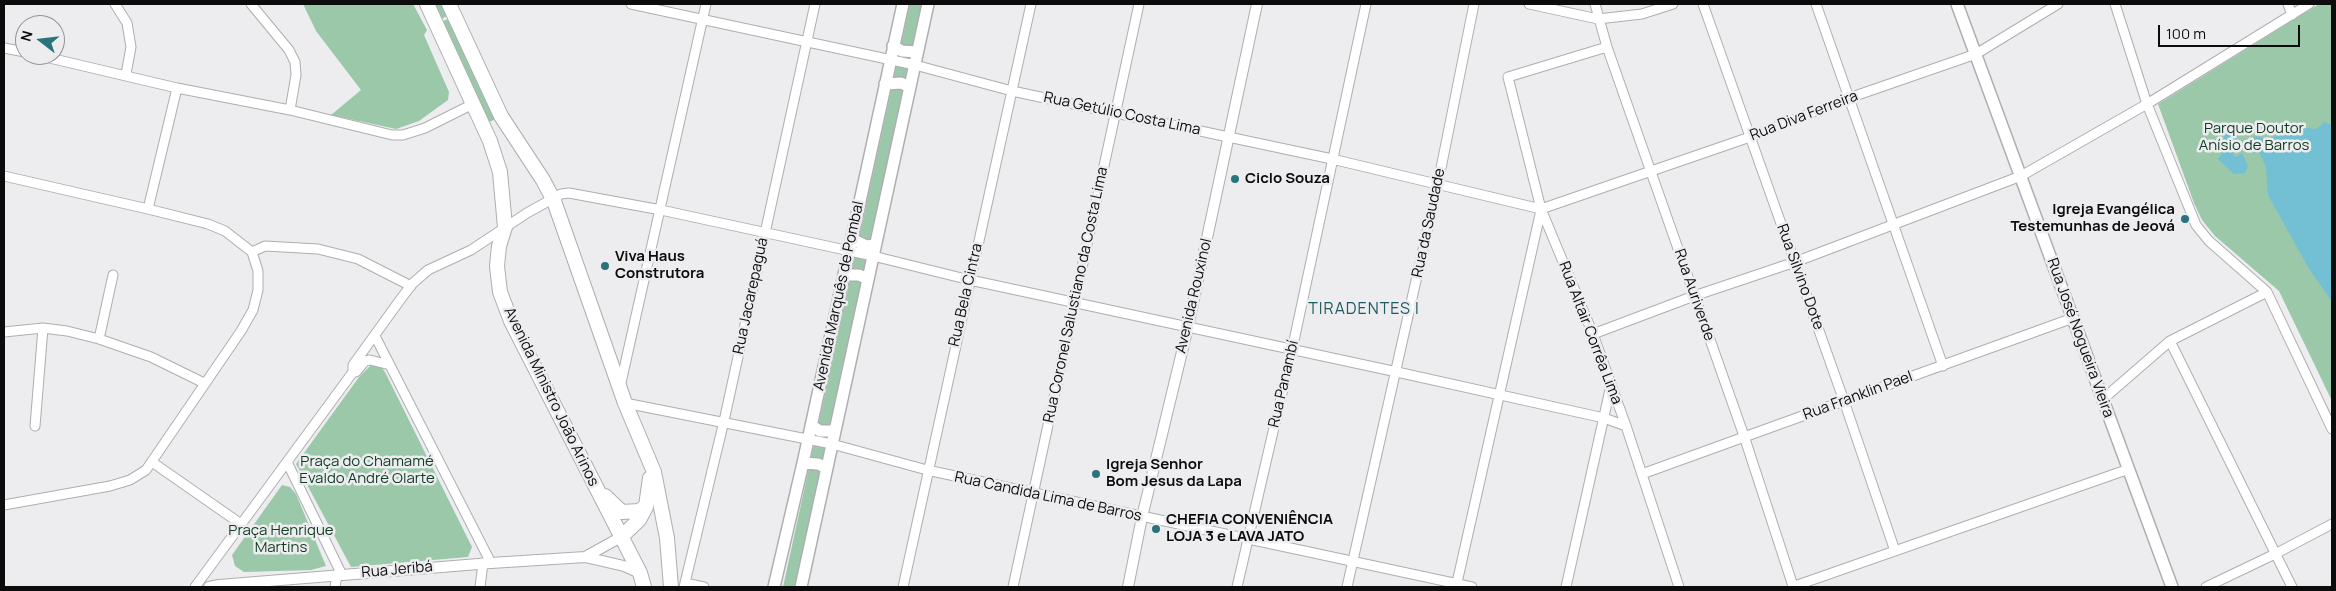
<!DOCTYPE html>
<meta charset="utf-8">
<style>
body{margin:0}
#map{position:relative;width:2336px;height:591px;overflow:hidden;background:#ededf0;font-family:Manrope,sans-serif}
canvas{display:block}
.frame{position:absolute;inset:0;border:5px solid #0c0c0d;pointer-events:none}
.north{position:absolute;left:15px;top:15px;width:50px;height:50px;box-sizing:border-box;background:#ededf0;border:1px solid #939395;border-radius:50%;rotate:286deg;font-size:14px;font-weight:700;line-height:20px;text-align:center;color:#0c0c0d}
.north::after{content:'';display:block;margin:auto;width:18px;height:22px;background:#2a737c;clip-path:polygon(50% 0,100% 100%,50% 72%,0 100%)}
.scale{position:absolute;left:2158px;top:25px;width:142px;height:22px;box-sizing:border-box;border:2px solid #0c0c0d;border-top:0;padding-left:6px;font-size:15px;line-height:18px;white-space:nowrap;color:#0c0c0d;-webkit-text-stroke:4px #ededf0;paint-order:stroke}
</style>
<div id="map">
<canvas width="2336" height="591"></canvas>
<div class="frame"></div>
<div class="north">N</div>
<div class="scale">100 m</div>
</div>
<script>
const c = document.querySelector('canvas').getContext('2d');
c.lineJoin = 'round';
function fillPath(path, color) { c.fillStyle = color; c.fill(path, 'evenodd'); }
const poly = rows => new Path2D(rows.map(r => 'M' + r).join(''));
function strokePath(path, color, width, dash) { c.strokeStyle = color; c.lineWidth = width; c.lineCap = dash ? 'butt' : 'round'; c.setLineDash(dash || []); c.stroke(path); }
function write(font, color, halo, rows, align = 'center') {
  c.font = font + ' Manrope,sans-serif'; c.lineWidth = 5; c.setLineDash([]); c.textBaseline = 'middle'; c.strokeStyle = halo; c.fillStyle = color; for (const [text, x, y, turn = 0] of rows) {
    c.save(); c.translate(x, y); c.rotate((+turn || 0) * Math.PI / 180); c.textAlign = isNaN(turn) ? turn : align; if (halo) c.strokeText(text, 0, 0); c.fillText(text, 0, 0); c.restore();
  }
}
const green = poly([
 [303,4,413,4,427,30,424,35,449,92,448,100,419,121,396,129,331,115,361,90,316,31],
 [429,4,447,4,451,14,437,21],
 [910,4,922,4,870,245,795,587,783,587],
 [2319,4,2332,4,2332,401,2279,291,2215,236,2202,220,2194,203,2158,104],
 [453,17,498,118,485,124,438,23],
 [371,365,381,367,385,372,472,547,468,557,351,567,296,464,359,377],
 [282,485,290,487,296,494,326,566,311,570,244,572,235,566,232,555]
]);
const water = poly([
 [2325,122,2332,125,2332,302,2308,267,2268,195,2266,167,2259,152,2254,153,2241,144,2236,148,2233,154,2236,157,2242,153,2248,166,2245,173,2234,174,2218,159,2226,148,2223,134,2235,132,2238,142,2247,143,2256,136,2265,139,2282,135,2285,125,2316,129]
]);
const minor = poly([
 [115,4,127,23,131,47,126,74],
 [251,4,289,50,295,62,296,75,290,110],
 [631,4,915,65,1012,91,1332,159,1541,209],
 [1529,4,1598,19,1642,14,1673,4],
 [1595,4,1607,47,1744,436,1793,586],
 [1703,4,1844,401,1895,551],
 [1816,4,1943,366],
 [2115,4,2147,104,2196,225,2209,241,2267,292,2332,429],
 [2288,4,2292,15],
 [1607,47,1508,77,1541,209,1593,334,1626,426,1679,587],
 [4,48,25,52],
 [37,55,177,88,290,110,392,135,403,135,425,128,473,104],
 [4,176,148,209,208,224,225,231,252,252,258,271,258,290,253,310,241,331,146,470,130,480,110,486,4,505],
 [148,209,177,88],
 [1541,209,1750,137,1849,98,1976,54,2058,4],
 [252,252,265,246,318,249,358,259,411,286],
 [4,332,43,328,67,331,99,339,151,357,204,383],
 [1593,334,1694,296,1795,262,2021,176,2147,104,2309,4],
 [375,336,491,563],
 [99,339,113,275],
 [2170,341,2292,587],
 [353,372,353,365,400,300,412,284,428,270,471,250,527,213,561,194,569,193,661,210,873,256,970,280,1397,372,1604,418,1626,426],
 [620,387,706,4],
 [2103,399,2170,341,2267,292],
 [625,403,832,444,927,470,1472,587],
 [35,426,43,328],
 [152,462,241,524],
 [287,462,342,575],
 [1642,474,2073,318],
 [685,583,704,587],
 [195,587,353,372,356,372,365,361,370,360,390,365],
 [335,587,337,575],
 [480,587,483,563],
 [684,587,724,421,815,4],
 [903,587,1031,4],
 [1013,587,1139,4],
 [1237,587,1292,350,1366,4],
 [1347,587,1438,183,1474,4],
 [1456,587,1541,210],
 [1566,587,1611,385],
 [1792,587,2129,469],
 [2206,587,2275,554,2332,524]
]);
const tertiary = poly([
 [585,557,621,537],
 [209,587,219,585,491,563,585,557,624,566,640,573],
 [1128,587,1142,517,1188,327,1257,4]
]);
const secondary = poly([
 [1957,4,2172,587],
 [893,46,902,51,917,52],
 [885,84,901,83,910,87],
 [852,239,866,246,875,245],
 [844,275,859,275,868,279],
 [811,425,820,431,835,431],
 [803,463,818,464,827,468],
 [774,587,803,463,903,4],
 [801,587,928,4]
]);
const primary = poly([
 [427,4,490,141,500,172,505,227,499,246,497,266,500,292,511,321,640,573,644,587],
 [449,4,501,116,543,180,554,201,625,403,654,472,667,538,671,587],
 [605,496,622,512,639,511,646,506,650,478],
 [621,537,639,520,646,507]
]);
const markers = [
 [1235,179,5,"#2a737c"],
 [2185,219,5,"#2a737c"],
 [605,266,5,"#2a737c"],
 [1096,474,5,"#2a737c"],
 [1156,529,5,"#2a737c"]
];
const streetNames = [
 ["Rua Getúlio Costa Lima",1122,114,12],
 ["Rua Diva Ferreira",1804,116,-21],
 ["Rua da Saudade",1429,223,-78],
 ["Rua Silvino Dote",1800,277,70],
 ["Rua Bela Cintra",966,295,-77],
 ["Rua Coronel Salustiano da Costa Lima",1076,295,-78],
 ["Rua Auriverde",1694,295,71],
 ["Rua Jacarepaguá",751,296,-78],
 ["Avenida Marquês de Pombal",839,296,-78],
 ["Avenida Rouxinol",1194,296,-77],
 ["Rua Altair Corrêa Lima",1590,333,69],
 ["Rua José Nogueira Vieira",2080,338,70],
 ["Rua Panambí",1284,384,-77],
 ["Rua Franklin Pael",1858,396,-20],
 ["Avenida Ministro João Arinos",551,397,64],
 ["Rua Candida Lima de Barros",1048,497,12],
 ["Rua Jeribá",397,570,-5]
];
const parkNames = [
 ["Parque Doutor",2254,129],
 ["Anísio de Barros",2254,146],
 ["Praça do Chamamé",367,462],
 ["Evaldo André Olarte",367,479],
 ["Praça Henrique",281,531],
 ["Martins",281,548]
];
const poiNames = [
 ["Ciclo Souza",1245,179],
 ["Igreja Evangélica",2175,210,"right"],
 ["Testemunhas de Jeová",2175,227,"right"],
 ["Viva Haus",615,257],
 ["Construtora",615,274],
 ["Igreja Senhor",1106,465],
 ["Bom Jesus da Lapa",1106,482],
 ["CHEFIA CONVENIÊNCIA",1166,520],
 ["LOJA 3 e LAVA JATO",1166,537]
];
const neighbourhoodNames = [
 ["TIRADENTES I",1364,310]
];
fillPath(green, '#9cc8aa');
fillPath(water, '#73bfd4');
strokePath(minor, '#aeaeb1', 11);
strokePath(tertiary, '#aeaeb1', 12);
strokePath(secondary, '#aeaeb1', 14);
strokePath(primary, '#aeaeb1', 16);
strokePath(minor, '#fff', 9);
strokePath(tertiary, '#fff', 10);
strokePath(secondary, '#fff', 11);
strokePath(primary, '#fff', 14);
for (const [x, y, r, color] of markers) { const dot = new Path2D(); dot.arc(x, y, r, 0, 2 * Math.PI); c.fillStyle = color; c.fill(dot); strokePath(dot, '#ededf0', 2); }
write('15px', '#0c0c0d', '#ededf0', streetNames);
write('15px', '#103c23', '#ededf0', parkNames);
write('bold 15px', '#0c0c0d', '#ededf0', poiNames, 'left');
c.letterSpacing = '1px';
write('16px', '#205a61', '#ededf0', neighbourhoodNames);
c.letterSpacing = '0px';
</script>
